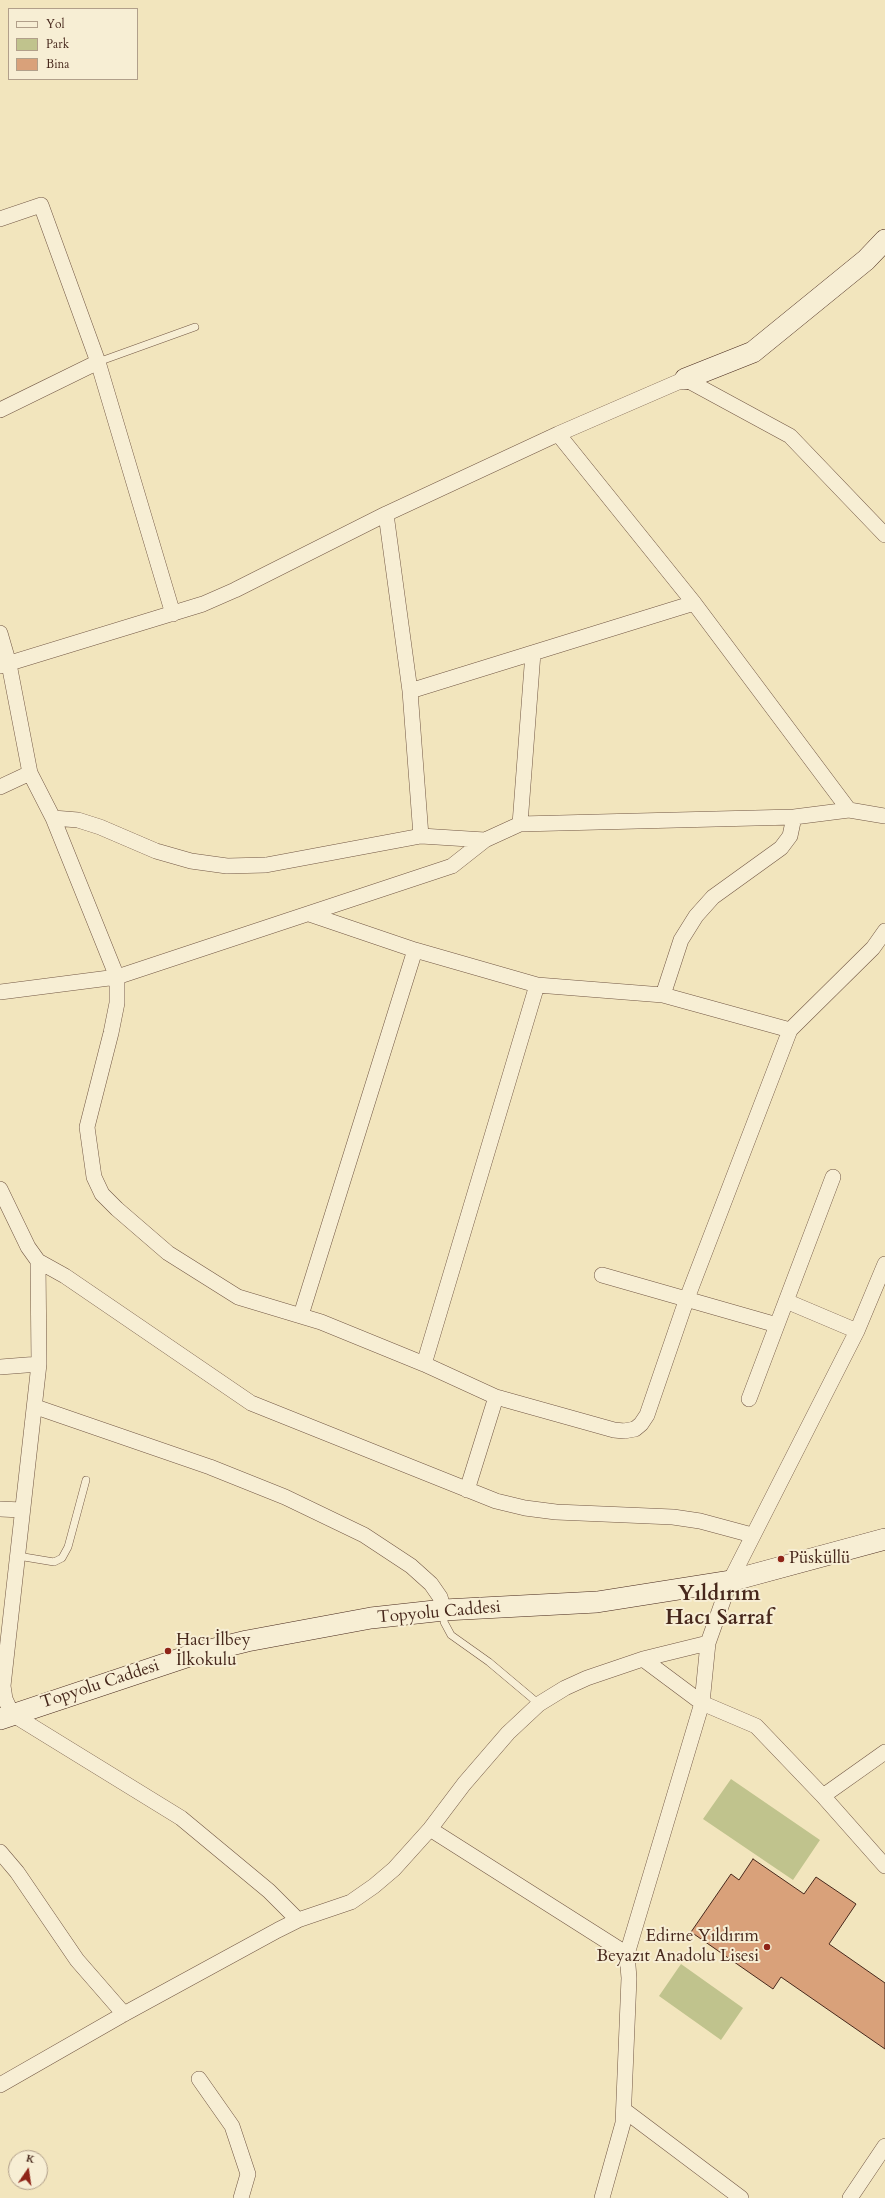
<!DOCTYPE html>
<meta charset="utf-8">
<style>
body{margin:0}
#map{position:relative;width:885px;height:2198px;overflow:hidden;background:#f2e5bd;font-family:Cardo,serif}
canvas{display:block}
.legend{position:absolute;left:8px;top:8px;width:130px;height:72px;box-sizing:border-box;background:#f7eed4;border:1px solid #b19f8a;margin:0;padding:5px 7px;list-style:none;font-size:12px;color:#47281c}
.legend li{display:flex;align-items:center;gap:8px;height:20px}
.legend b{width:20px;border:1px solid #b19f8a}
.north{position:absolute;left:8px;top:2150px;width:40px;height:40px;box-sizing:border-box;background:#f7eed4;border:1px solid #b19f8a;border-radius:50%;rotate:13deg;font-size:11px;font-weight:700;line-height:16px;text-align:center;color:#47281c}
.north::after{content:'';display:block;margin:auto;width:14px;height:18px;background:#8f2418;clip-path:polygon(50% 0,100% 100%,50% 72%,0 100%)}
</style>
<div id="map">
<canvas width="885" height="2198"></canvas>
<ul class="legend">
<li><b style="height:5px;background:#f7eed4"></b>Yol</li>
<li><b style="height:11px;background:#c0c38d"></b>Park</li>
<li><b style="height:11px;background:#d9a17a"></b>Bina</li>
</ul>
<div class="north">K</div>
</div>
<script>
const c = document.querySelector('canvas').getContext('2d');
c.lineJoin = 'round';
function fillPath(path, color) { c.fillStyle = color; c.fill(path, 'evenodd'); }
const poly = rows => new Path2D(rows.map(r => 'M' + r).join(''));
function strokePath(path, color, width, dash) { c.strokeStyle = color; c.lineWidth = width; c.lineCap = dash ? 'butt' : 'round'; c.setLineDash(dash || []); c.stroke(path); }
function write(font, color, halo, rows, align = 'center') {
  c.font = font + ' Cardo,serif'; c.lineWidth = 4; c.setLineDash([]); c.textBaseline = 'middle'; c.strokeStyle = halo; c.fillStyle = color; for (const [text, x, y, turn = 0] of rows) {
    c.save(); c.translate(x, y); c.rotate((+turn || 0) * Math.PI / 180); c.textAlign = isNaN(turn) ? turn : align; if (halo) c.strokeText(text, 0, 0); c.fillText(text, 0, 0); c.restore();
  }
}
const green = poly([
 [731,1779,820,1840,793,1880,703,1819],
 [681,1964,743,2008,721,2040,659,1996]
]);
const building = poly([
 [753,1859,804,1894,816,1877,856,1904,829,1944,885,1983,885,2049,781,1977,773,1989,691,1932,731,1874,739,1880,753,1859]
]);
const lane = poly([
 [98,362,195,327],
 [18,1556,54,1562,62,1558,68,1547,86,1480],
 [444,1612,444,1622,451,1635,489,1662,539,1704]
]);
const street = poly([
 [0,219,41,205,98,362],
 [0,410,98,362,173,614],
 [558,434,694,603,849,810],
 [386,514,410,691],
 [0,633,9,664,30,773,53,818,117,977,117,1003,111,1033,87,1127,94,1177,102,1194,117,1209,168,1253,238,1297,321,1322,424,1364,496,1397,614,1430,624,1431,635,1429,641,1424,647,1415,686,1301,790,1030,873,948,885,931],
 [0,666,203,604,235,590,386,514,558,434,685,379,790,436,885,535],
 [0,787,30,773],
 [53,818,78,820,100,827,156,851,191,861,227,866,266,865,421,836,485,840],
 [520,824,533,653],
 [421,836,410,691,694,603],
 [309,914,415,950,537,985,663,995,790,1030],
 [0,992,117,977,452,866,485,840,520,824,794,817,849,810,885,816],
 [663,995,681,940,696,916,713,897,781,848,790,836,794,817],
 [0,1189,28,1247,38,1261,65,1276,251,1403,496,1501,525,1508,556,1512,673,1517,700,1521,752,1535],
 [38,1261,39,1364,3,1686,5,1699,12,1714,181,1818,269,1891,298,1920],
 [602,1275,777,1325],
 [786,1301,857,1331],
 [301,1315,415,950],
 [424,1364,537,985],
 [0,1367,39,1364],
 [749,1399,833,1177],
 [36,1407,210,1467,285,1497,364,1535,411,1566,431,1584,440,1597,444,1610],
 [467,1490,496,1397],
 [0,1509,22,1510],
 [643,1659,702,1703,708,1643],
 [823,1796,885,1752],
 [430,1829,627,1954],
 [0,1852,17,1872,77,1960,124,2014],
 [199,2079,232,2126,248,2174,241,2198],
 [0,2085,124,2014,278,1930,298,1920,351,1902,374,1886,394,1869,430,1829,464,1784,508,1733,539,1704,565,1688,587,1678,643,1659,708,1643,730,1581,857,1331,885,1264],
 [624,2110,741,2198],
 [602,2198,623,2123,629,1978,627,1954,702,1703,756,1726,823,1796,885,1866],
 [850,2198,885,2146]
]);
const secondary = poly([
 [685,379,753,352,866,260,885,240],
 [0,1719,198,1653,247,1641,371,1618,444,1610,597,1602,730,1581,885,1539]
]);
const markers = [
 [781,1559,4,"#8f2418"],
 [168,1651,4,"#8f2418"],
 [767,1947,4,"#8f2418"]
];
const poiNames = [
 ["Püsküllü",789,1559],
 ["Hacı İlbey",176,1641],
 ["İlkokulu",176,1661],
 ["Edirne Yıldırım",759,1937,"right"],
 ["Beyazıt Anadolu Lisesi",759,1957,"right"]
];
const streetNames = [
 ["Topyolu Caddesi",439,1613,-5],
 ["Topyolu Caddesi",100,1685,-18]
];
const districtNames = [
 ["Yıldırım",719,1595],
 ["Hacı Sarraf",719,1619]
];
fillPath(green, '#c0c38d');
fillPath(building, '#d9a17a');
strokePath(building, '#47281c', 1);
strokePath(lane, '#725744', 8);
strokePath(street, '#725744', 16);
strokePath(secondary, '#47281c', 22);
strokePath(lane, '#f7eed4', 7);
strokePath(street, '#f7eed4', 15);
strokePath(secondary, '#f7eed4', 21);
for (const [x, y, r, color] of markers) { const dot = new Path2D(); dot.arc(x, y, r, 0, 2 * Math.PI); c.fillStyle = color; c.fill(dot); strokePath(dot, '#f7eed4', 1.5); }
write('17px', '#47281c', '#f7eed4', poiNames, 'left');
write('17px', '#47281c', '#f7eed4', streetNames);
write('bold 21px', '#47281c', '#f7eed4', districtNames);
</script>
